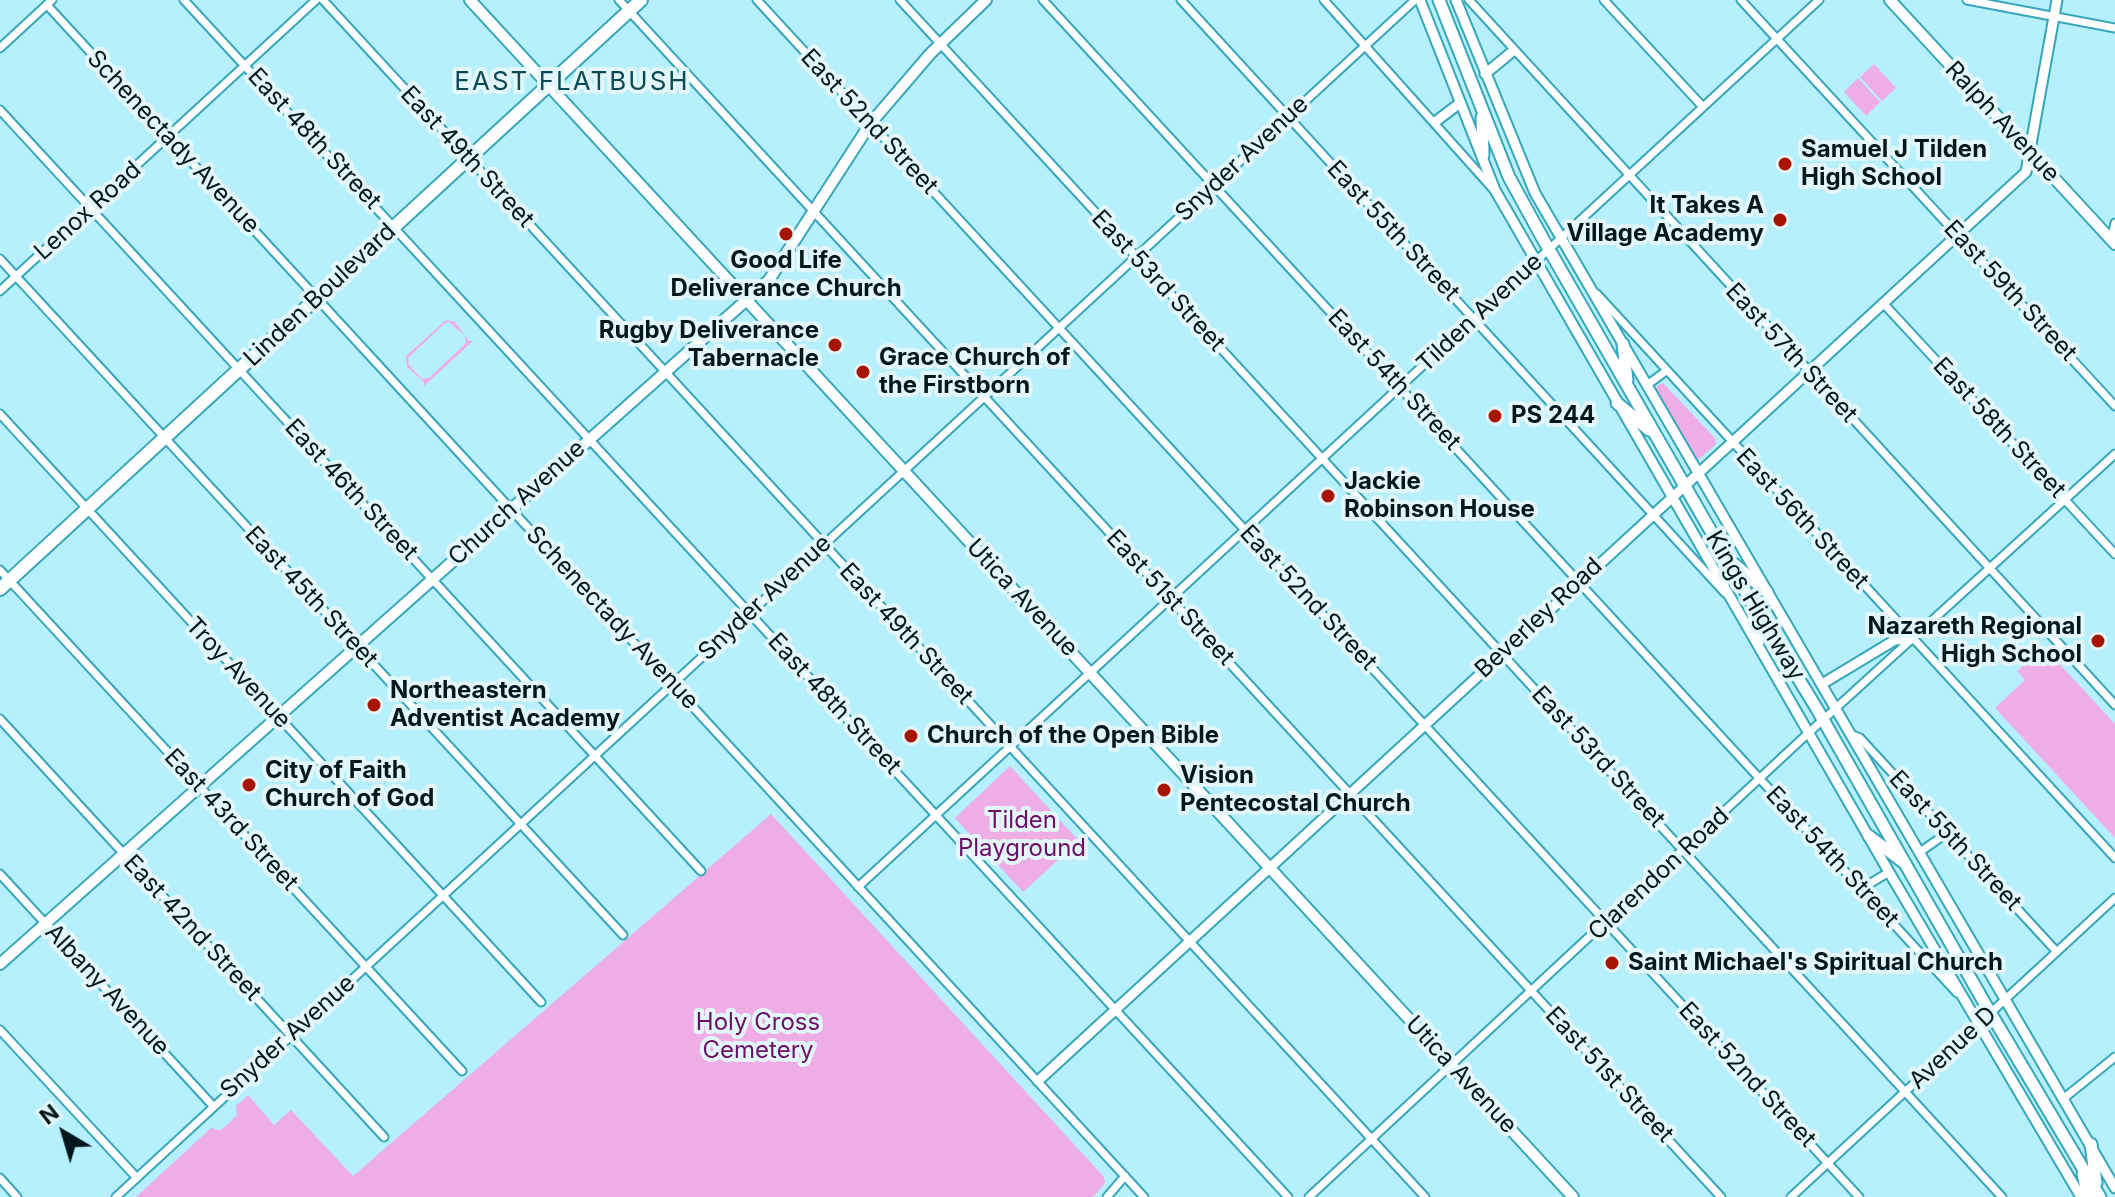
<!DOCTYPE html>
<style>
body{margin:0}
#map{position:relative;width:2115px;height:1197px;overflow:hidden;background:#b6f0fc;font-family:Inter,sans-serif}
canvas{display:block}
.north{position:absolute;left:24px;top:1093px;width:80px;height:80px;-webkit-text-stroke:6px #e3f6fa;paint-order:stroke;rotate:322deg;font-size:22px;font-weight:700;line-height:32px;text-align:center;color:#02181c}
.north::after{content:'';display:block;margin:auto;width:28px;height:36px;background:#02181c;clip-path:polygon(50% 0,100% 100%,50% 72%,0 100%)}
</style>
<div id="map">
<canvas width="2115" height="1197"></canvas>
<div class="north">N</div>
</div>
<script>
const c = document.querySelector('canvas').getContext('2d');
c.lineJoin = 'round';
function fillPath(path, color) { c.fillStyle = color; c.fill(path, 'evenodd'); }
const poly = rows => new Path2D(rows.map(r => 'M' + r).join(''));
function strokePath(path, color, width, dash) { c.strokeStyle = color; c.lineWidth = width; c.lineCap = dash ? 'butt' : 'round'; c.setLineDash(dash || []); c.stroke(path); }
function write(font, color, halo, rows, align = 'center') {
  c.font = font + ' Inter,sans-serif'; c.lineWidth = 8; c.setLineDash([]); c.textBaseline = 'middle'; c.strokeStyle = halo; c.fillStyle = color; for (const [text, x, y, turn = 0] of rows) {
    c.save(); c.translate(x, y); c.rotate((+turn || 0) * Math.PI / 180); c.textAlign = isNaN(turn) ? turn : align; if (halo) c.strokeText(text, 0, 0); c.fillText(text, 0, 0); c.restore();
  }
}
const green = poly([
 [1874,64,1896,88,1882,101,1860,77],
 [1858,78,1880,102,1866,116,1844,92],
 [446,320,455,322,469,341,473,341,424,386,424,382,407,367,406,356],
 [449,322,465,336,466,343,429,378,422,379,409,365,408,358,444,324],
 [1663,383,1715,438,1716,444,1698,460,1696,460,1655,391,1658,385],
 [2044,647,2115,724,2115,838,1995,708,2025,680,2017,671],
 [1010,766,1079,841,1023,892,955,818],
 [771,814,1104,1177,1105,1183,1093,1197,136,1197,212,1127,215,1130,221,1130,229,1123,237,1115,236,1106,248,1095,274,1125,291,1110,353,1176]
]);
const minor = poly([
 [184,0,1288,1197],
 [323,0,1425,1197],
 [619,0,1721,1197],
 [757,0,1859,1197],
 [900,0,2002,1197],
 [1043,0,1957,993],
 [1181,0,1725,593],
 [1324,0,1493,189],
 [1469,0,2115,705],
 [1604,0,1703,107],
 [1741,0,2115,406],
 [1967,0,2115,28],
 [47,5,1144,1197],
 [0,48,52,0],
 [0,110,701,871],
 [2111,240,2115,223],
 [0,259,623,935],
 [0,291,316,0],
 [1597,294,2115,858],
 [1883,303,2115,554],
 [1647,385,1666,371],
 [0,414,541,1002],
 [0,570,462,1071],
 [0,719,384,1137],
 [1850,734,1860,738,2057,952],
 [1920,852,1947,833],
 [0,874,213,1106],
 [858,887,1819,0],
 [1861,889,1889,872],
 [0,1030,137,1178],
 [2063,1099,2115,1057],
 [0,1178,17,1197],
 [116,1197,1415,0],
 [1107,1197,1125,1176],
 [1309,1197,1803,738,2115,454],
 [1791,1197,2115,898]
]);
const tertiary = poly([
 [1420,0,1495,190,1889,872,2081,1197],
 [1456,0,1535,193,2115,1188],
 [1485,74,1513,51],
 [1435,122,1460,103],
 [1822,684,1895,640,1912,639],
 [1038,1081,2026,172,2057,0]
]);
const secondary = poly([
 [470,0,1573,1197],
 [1890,0,2115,244],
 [0,964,769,280,870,124,930,54,986,0]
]);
const primary = poly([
 [1439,0,1509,177,1543,239,1751,601,1817,709,1984,1002,2100,1197],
 [1482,117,1483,155],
 [1623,344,1627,380],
 [1617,403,1649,430],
 [1734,564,1767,592],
 [1752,609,1758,642],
 [1869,836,1903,862],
 [2091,1144,2096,1183],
 [2083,1174,2088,1197]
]);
const trunk = poly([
 [0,589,641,0]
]);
const markers = [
 [1785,164,8,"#a71500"],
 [1780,220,8,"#a71500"],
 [786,234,8,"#a71500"],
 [835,345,8,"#a71500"],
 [863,372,8,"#a71500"],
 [1495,416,8,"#a71500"],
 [1328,496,8,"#a71500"],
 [2098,641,8,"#a71500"],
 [374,705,8,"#a71500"],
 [911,736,8,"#a71500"],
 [249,785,8,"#a71500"],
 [1164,790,8,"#a71500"],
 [1612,963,8,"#a71500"]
];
const streetNames = [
 ["East 52nd Street",869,122,47],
 ["Ralph Avenue",2002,122,47],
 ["East 48th Street",314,139,47],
 ["Schenectady Avenue",173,142,47],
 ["East 49th Street",467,157,47],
 ["Snyder Avenue",1242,159,-43],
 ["Lenox Road",88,211,-42],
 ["East 55th Street",1393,231,47],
 ["East 53rd Street",1158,281,47],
 ["East 59th Street",2010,291,47],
 ["Linden Boulevard",320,295,-43],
 ["Tilden Avenue",1480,313,-43],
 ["East 57th Street",1791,353,47],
 ["East 54th Street",1394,380,47],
 ["East 58th Street",1999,428,47],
 ["East 46th Street",351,490,47],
 ["Church Avenue",517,503,-42],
 ["East 56th Street",1802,519,47],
 ["East 45th Street",311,597,47],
 ["Snyder Avenue",765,598,-43],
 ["Utica Avenue",1022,598,47],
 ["East 51st Street",1170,598,47],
 ["East 52nd Street",1308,598,47],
 ["Kings Highway",1755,606,59],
 ["Schenectady Avenue",612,618,47],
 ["Beverley Road",1539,618,-43],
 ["East 49th Street",906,634,47],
 ["Troy Avenue",238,673,47],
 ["East 48th Street",834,704,47],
 ["East 53rd Street",1598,757,47],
 ["East 43rd Street",231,820,47],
 ["East 55th Street",1955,841,47],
 ["East 54th Street",1832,857,47],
 ["Clarendon Road",1659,874,-43],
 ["East 42nd Street",192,928,47],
 ["Albany Avenue",107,990,47],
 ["Snyder Avenue",288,1037,-42],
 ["Avenue D",1953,1048,-43],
 ["Utica Avenue",1461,1075,47],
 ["East 51st Street",1609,1075,47],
 ["East 52nd Street",1747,1075,47]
];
const poiNames = [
 ["Samuel J Tilden",1801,150],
 ["High School",1801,178],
 ["It Takes A",1764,206,"right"],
 ["Village Academy",1764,234,"right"],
 ["Good Life",786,261,"center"],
 ["Deliverance Church",786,289,"center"],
 ["Rugby Deliverance",819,331,"right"],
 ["Tabernacle",819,359,"right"],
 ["Grace Church of",879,358],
 ["the Firstborn",879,386],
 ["PS 244",1511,416],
 ["Jackie",1344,482],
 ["Robinson House",1344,510],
 ["Nazareth Regional",2082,627,"right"],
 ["High School",2082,655,"right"],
 ["Northeastern",390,691],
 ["Adventist Academy",390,719],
 ["Church of the Open Bible",927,736],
 ["City of Faith",265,771],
 ["Church of God",265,799],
 ["Vision",1180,776],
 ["Pentecostal Church",1180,804],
 ["Saint Michael's Spiritual Church",1628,963]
];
const parkNames = [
 ["Tilden",1022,821],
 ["Playground",1022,849],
 ["Holy Cross",758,1023],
 ["Cemetery",758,1051]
];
const neighbourhoodNames = [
 ["EAST FLATBUSH",572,82]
];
fillPath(green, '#eeaee5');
strokePath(minor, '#36a6ba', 11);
strokePath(tertiary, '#36a6ba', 13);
strokePath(secondary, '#36a6ba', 14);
strokePath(primary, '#36a6ba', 15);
strokePath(trunk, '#36a6ba', 16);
strokePath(minor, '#fff', 7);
strokePath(tertiary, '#fff', 9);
strokePath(secondary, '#fff', 10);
strokePath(primary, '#fff', 11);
strokePath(trunk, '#fff', 12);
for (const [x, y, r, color] of markers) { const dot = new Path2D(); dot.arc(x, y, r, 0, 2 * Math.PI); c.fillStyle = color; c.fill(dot); strokePath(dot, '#e3f6fa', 3); }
write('24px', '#02181c', '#e3f6fa', streetNames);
write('bold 24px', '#02181c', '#e3f6fa', poiNames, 'left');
write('24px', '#6c0f65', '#e3f6fa', parkNames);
c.letterSpacing = '2px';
write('26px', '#0b4a54', '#e3f6fa', neighbourhoodNames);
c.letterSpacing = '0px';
</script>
